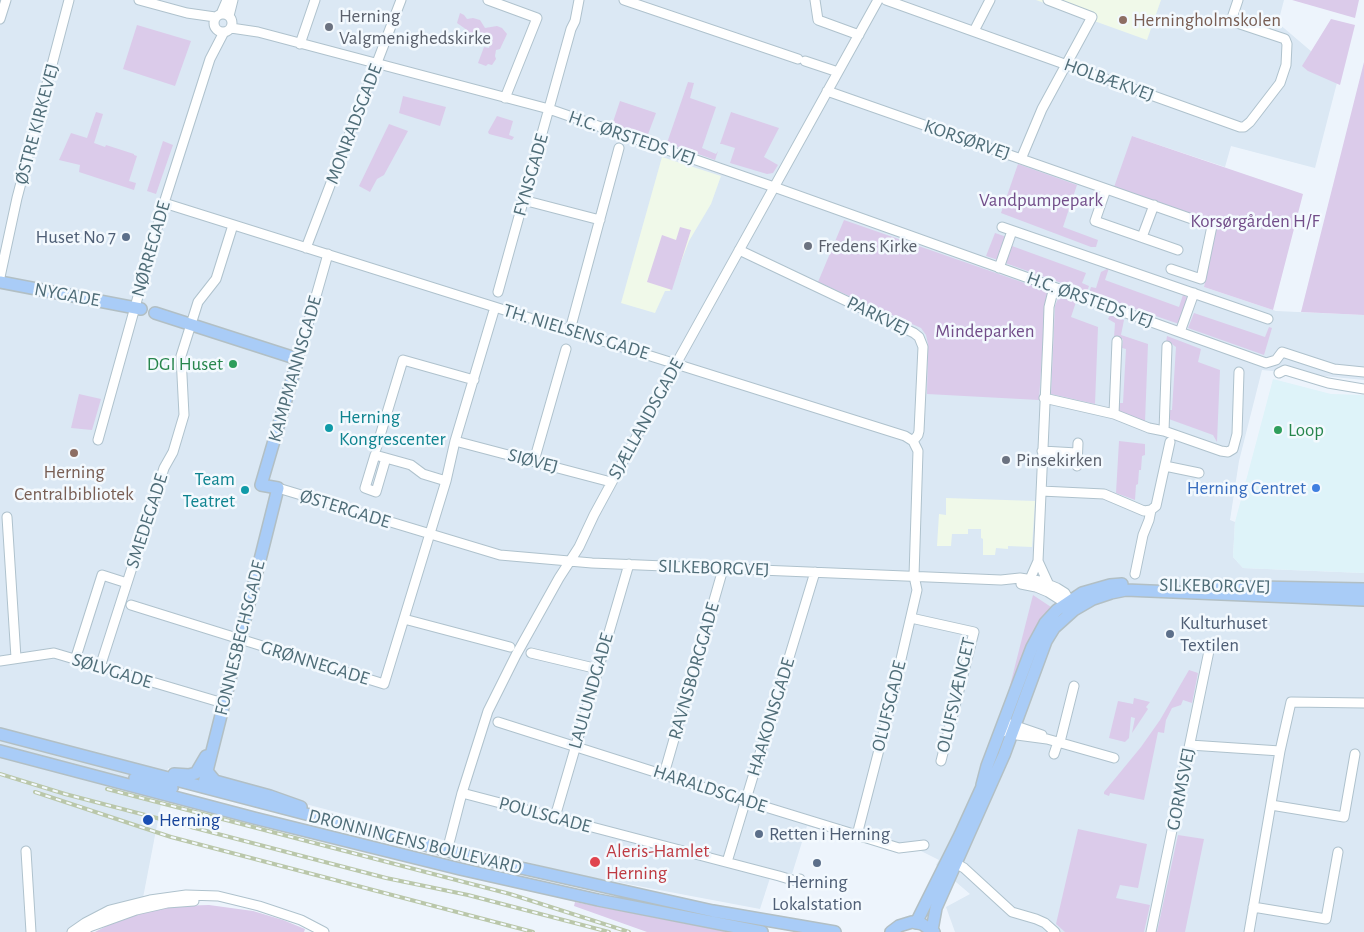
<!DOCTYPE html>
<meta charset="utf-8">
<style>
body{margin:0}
canvas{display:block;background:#edf4fc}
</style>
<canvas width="1364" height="932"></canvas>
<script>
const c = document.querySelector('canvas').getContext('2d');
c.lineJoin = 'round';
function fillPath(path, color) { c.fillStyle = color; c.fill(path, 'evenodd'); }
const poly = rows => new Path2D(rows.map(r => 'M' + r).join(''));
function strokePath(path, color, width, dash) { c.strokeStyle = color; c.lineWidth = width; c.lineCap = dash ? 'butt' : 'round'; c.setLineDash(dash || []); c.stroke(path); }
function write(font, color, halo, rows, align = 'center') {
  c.font = font + ' "Alegreya Sans",sans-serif'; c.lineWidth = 5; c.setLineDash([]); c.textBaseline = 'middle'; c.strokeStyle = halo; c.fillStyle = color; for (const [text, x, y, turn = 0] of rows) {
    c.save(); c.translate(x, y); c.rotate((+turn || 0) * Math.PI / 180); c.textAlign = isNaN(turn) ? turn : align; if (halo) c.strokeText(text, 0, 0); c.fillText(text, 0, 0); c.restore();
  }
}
const residential = poly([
 [0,0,1284,0,1278,23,1339,75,1315,168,1231,146,1225,167,1132,136,1215,224,1204,287,1276,311,1364,315,1364,380,1262,370,1239,461,1230,520,1235,522,1233,557,1243,568,1364,573,1364,932,955,932,946,907,970,894,936,865,939,860,921,851,822,821,819,829,807,826,792,874,784,881,770,878,760,909,569,873,168,768,142,903,79,932,0,932]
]);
const commercial = poly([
 [1273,379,1331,394,1364,395,1364,573,1243,568,1233,557,1235,522]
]);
const education = poly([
 [1036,0,1161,0,1147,40],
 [662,157,721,176,711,204,689,241,670,291,665,291,655,313,621,303],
 [946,498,1035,501,1032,547,1008,546,1008,549,996,548,995,555,983,555,983,539,981,538,981,529,968,529,968,534,952,534,951,546,937,546,939,514,946,515]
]);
const green = poly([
 [1292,0,1359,0,1355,18],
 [460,13,464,15,467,19,473,18,480,20,485,28,497,26,502,28,507,34,500,49,496,50,495,56,496,59,492,65,488,64,486,66,478,63,484,47,489,48,492,36,479,32,469,33,467,30,457,23],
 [1331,19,1355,25,1340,85,1308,71,1302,66],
 [137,25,191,41,175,86,123,69],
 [1364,62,1364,315,1301,312],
 [688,82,694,83,690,98,716,107,702,148,716,154,718,151,715,160,667,143],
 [403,96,446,107,440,126,399,113],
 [620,101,656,113,647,137,612,125],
 [96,112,103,114,94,143,105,147,106,145,134,154,134,155,137,156,129,181,136,183,134,190,79,172,80,165,59,160,71,133,87,138],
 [731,112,779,128,764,157,778,165,773,173,767,174,730,163,735,148,722,144,720,144],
 [497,116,513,121,509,135,514,137,512,140,489,134,488,132],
 [389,124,408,131,384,175,377,179,370,192,359,186],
 [1132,136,1303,194,1273,310,1204,287,1215,224,1113,190],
 [163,141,173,145,156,194,147,191],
 [1018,164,1077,185,1063,227,1098,240,1096,247,1091,247,1001,213],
 [844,220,1039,288,1049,294,1045,309,1039,400,927,394,928,344,926,335,921,328,818,282],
 [680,227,691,230,672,290,647,282,662,235,676,240],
 [995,233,1007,237,998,260,986,256],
 [1012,246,1086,273,1082,283,1089,286,1087,292,1005,263],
 [1109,268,1105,280,1179,307,1183,295,1188,298,1179,324,1089,293,1091,287,1096,288,1101,272],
 [1059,296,1076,302,1071,317,1098,327,1095,404,1051,394,1055,306],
 [1194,313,1265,337,1269,327,1272,328,1264,355,1188,328],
 [1110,315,1124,320,1121,335,1148,344,1145,422,1118,412,1117,403,1123,403,1126,349,1122,348,1123,339,1114,338,1115,323,1108,319],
 [1167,336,1201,349,1198,362,1220,370,1217,442,1213,435,1166,418,1167,410,1172,410,1176,347,1172,344,1166,343],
 [79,394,101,399,92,430,71,428],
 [1119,441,1145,444,1145,455,1142,456,1141,470,1139,470,1138,484,1136,485,1135,500,1116,493],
 [1033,595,1051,607,1034,634,1000,725],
 [1189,670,1198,673,1192,703,1183,700,1181,705,1172,708,1166,720,1164,733,1158,732,1144,800,1110,793,1109,796,1104,794,1104,792,1141,747,1160,720],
 [1134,698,1150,702,1146,707,1148,709,1132,733,1135,718,1131,717,1129,738,1125,742,1109,738,1118,701,1133,704],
 [1078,829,1147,844,1138,888,1120,885,1116,898,1150,905,1144,932,1065,932,1056,924],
 [1178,835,1204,839,1185,932,1157,932],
 [575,902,729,932,647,932,574,906],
 [209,905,253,911,283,920,305,929,304,932,95,932,118,920,149,910,178,906]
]);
const minor = poly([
 [139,0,187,13,215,17],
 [488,0,537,18,505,98],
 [624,0,798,59],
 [815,0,818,20,859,35],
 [886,0,1240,127,1244,127,1250,122,1280,83,1286,65,1287,44,1285,39,1231,21,1238,0],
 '214 23a9 9 0 1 1 18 0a9 9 0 1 1-18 0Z',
 [221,14,227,0],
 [229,16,233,0],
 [0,19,6,0],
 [231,28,258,32,549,109,774,187,1266,363,1276,360,1282,352,1334,369,1364,372],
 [974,31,990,0],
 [300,44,315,0],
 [805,61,838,72],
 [827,91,1212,226,1201,279,1171,269],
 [1021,159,1042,109,1092,17,1048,0],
 [1106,189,1095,221,1178,250],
 [523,200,600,220],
 [164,203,905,436,913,441,918,451,914,576,917,590,889,711,857,835],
 [1002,227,1268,319],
 [1142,237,1154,205],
 [306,248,401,0],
 [739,250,914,333,919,337,923,347,919,431,918,435,913,441],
 [999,268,1012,231],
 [0,277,17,198,69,0],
 [498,292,571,29,575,21,579,0],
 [570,330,619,148],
 [1180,332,1194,293],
 [298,359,328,254],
 [1279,373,1285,370,1328,383,1364,389],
 [1044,398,1114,414,1149,428,1164,431,1221,451,1228,452,1233,449,1237,434,1239,372],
 [1114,414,1117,341],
 [1164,431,1167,346],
 [98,440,164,203,210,59,224,32],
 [455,441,611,482],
 [376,449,403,360,474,380],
 [1042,451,1077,453],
 [386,458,376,492,365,488,375,455,411,465,423,474,446,481],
 [534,461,566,349],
 [1077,466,1078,443],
 [1165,466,1199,473],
 [278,488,500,555,592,563,1001,580,1020,578,1040,581,1057,588,1065,593,1072,605],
 [1041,491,1104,494,1144,511,1151,510,1156,506,1170,442],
 [7,517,16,658],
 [1038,561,1049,585],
 [1135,574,1143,535,1149,520,1151,510],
 [1030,579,1038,561,1048,336,1049,307,1054,287],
 [1021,584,1036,587,1048,592,1070,606],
 [131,605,384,684,446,481,455,441,495,307],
 [911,618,974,632,941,761],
 [404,619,510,647],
 [531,653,598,669],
 [75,660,102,575,127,583],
 [0,661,54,653,223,703],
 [100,667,164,468,173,452,184,415,181,356,198,302,216,279,233,225],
 [498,722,746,801,899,848,924,845],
 [1010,724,1042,735],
 [1006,732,1017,735,1047,739,1114,758],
 [1060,742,1074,686],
 [1190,745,1280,751],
 [1054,754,1058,742],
 [664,774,721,576,721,568],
 [462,793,779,876,799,882,800,879],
 [1271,805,1344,817,1355,754],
 [555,817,629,564],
 [26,851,31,932],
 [447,851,462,793,488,711,516,655,559,578,579,547,594,515,676,364,878,0],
 [950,860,964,868,1012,912,1036,919,1045,923,1055,932],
 [727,862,815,572],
 [1253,907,1326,919,1338,852],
 [72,932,85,923,110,910,150,900,186,895,218,896,259,906,301,920,324,932],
 [83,932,89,927,136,910,167,903,194,901],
 [1151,932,1210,646],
 [1249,932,1280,751,1291,702,1364,703]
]);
const major = poly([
 [0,282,141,309],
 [155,313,298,359,261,485,278,488,203,787],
 [1201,586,1364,589],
 [0,734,463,855,713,911,835,932],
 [0,751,254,818,460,869,598,900,762,932],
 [206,770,215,781,270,796,301,807],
 [174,774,189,775,196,773,206,756],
 [135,778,172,788],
 [982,785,987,766,1032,647,1045,623,1057,610,1082,593,1110,585,1122,584],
 [916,923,960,835,986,778],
 [932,930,936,908,1004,755,1046,641,1054,628,1074,610,1093,599,1111,593,1126,590,1364,600],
 [891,932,899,926,912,922,922,924,934,932]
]);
const rail = poly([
 [0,774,65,794,386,878,468,895,609,932],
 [107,789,510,894,629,932],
 [35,792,171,837,533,932]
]);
const markers = [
 [1123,20,5,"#8d6e63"],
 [329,27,5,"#6b7280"],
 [126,237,5,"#5c6f8a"],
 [808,246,5,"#6b7280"],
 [233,364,5,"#2e9e5b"],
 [329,428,5,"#0f9aa8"],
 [1278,430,5,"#2e9e5b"],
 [74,453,5,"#8d6e63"],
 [1006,460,5,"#6b7280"],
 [1316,488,5,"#3f7fe0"],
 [245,490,5,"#0f9aa8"],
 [1170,634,5,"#5c6f8a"],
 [148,820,6,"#1a4fb4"],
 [759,834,5,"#5c6f8a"],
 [595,862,6,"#e0444e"],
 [817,863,5,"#5c6f8a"]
];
const worshipNames = [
 ["Herning",339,16],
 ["Valgmenighedskirke",339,38],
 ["Fredens Kirke",818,246],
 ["Pinsekirken",1016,460]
];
const educationNames = [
 ["Herningholmskolen",1133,20],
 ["Herning",74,472,"center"],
 ["Centralbibliotek",74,494,"center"]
];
const streetNames = [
 ["HOLBÆKVEJ",1109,80,20],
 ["ØSTRE KIRKEVEJ",37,124,-75],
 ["MONRADSGADE",354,124,-69],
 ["H.C. ØRSTEDS VEJ",632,138,19],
 ["KORSØRVEJ",967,140,19],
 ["FYNSGADE",531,175,-74],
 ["NØRREGADE",151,249,-74],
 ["NYGADE",67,295,10],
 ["H.C. ØRSTEDS VEJ",1090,300,20],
 ["PARKVEJ",878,316,26],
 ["TH. NIELSENS GADE",576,332,17],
 ["KAMPMANNSGADE",295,369,-74],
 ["SJÆLLANDSGADE",646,419,-61],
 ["SIØVEJ",533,461,15],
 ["ØSTERGADE",345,509,17],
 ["SMEDEGADE",147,521,-72],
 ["SILKEBORGVEJ",714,568,2],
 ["SILKEBORGVEJ",1215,586,1],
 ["FONNESBECHSGADE",240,638,-76],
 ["GRØNNEGADE",315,663,17],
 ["SØLVGADE",112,671,17],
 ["RAVNSBORGGADE",694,671,-74],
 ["LAULUNDGADE",591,691,-74],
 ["OLUFSVÆNGET",956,695,-77],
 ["OLUFSGADE",889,706,-76],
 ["HAAKONSGADE",771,717,-73],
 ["HARALDSGADE",710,789,18],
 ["GORMSVEJ",1181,789,-79],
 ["POULSGADE",545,815,15],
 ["DRONNINGENS BOULEVARD",415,842,14]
];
const parkNames = [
 ["Vandpumpepark",1041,200],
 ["Korsørgården H/F",1255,221],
 ["Mindeparken",985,331]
];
const serviceNames = [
 ["Huset No 7",116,237,"right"],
 ["Kulturhuset",1180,623],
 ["Textilen",1180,645],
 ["Retten i Herning",769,834],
 ["Herning",817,882,"center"],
 ["Lokalstation",817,904,"center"]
];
const leisureNames = [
 ["DGI Huset",223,364],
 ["Loop",1288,430,"left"]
];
const cultureNames = [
 ["Herning",339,417],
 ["Kongrescenter",339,439],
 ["Team",235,479,"right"],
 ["Teatret",235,501,"right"]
];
const shopNames = [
 ["Herning Centret",1306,488]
];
const transitNames = [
 ["Herning",159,820]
];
const healthNames = [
 ["Aleris-Hamlet",606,851],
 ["Herning",606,873]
];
fillPath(residential, '#dbe8f4');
fillPath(commercial, '#def3f9');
fillPath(education, '#f0f9e9');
fillPath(green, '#dbcbea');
strokePath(minor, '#afc2cd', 11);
strokePath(major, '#b2bfc4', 14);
strokePath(minor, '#fff', 9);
strokePath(major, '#a9ccf7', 11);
strokePath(rail, '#bac7aa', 4);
strokePath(rail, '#f3f9fe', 2, [5.5]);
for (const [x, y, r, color] of markers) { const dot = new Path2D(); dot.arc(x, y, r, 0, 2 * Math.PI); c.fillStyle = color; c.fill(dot); strokePath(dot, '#f3f9fe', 2); }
write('19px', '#5b616d', '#f3f9fe', worshipNames, 'left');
write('19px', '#785e54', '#f3f9fe', educationNames, 'left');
write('19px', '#4f6d78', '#f3f9fe', streetNames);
write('19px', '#724d89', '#f3f9fe', parkNames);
write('19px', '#4e5e75', '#f3f9fe', serviceNames, 'left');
write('19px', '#27864d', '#f3f9fe', leisureNames, 'right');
write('19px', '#0d838f', '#f3f9fe', cultureNames, 'left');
write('19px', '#366cbe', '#f3f9fe', shopNames, 'right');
write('19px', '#164399', '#f3f9fe', transitNames, 'left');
write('19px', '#be3a42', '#f3f9fe', healthNames, 'left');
</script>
